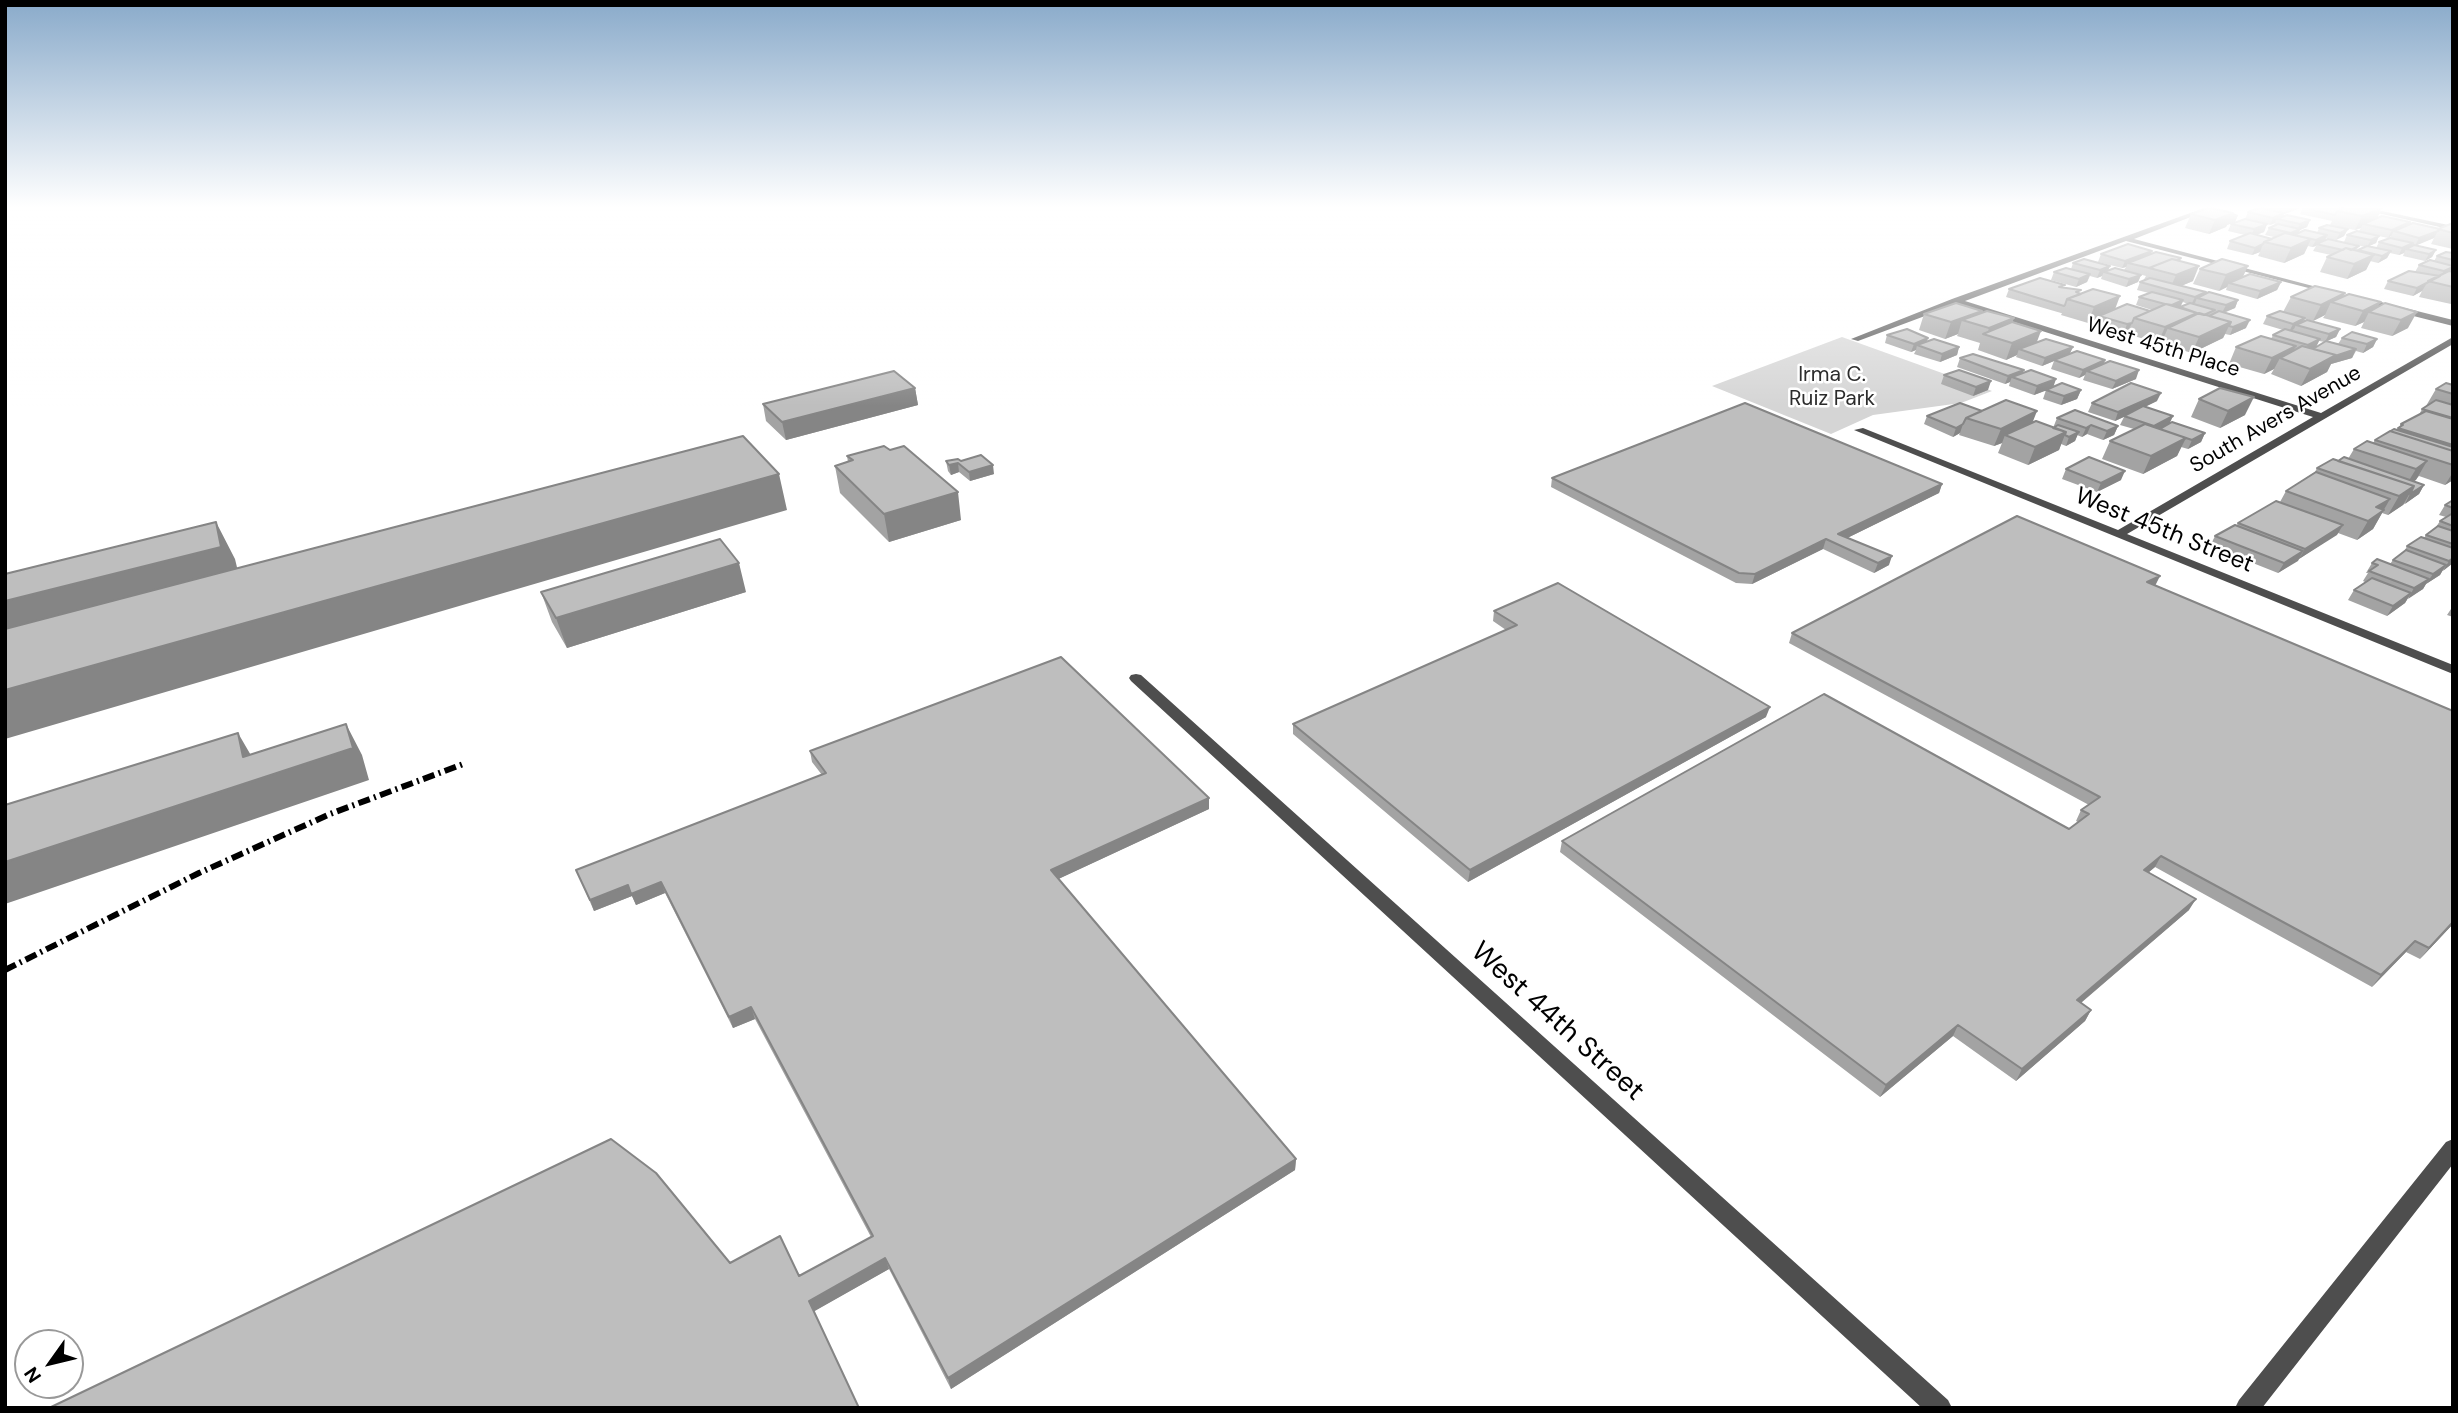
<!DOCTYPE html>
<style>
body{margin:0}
#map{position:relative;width:2458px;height:1413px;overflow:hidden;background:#fff;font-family:"DM Sans",sans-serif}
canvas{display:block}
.frame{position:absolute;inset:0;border:7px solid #000;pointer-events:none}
.north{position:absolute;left:14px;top:1329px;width:70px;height:70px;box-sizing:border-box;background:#fff;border:2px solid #999;border-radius:50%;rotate:236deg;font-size:19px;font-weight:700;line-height:28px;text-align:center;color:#000}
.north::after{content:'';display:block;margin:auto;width:24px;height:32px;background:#000;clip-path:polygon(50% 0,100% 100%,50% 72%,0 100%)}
</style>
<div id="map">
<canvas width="2458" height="1413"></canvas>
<div class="frame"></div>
<div class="north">N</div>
</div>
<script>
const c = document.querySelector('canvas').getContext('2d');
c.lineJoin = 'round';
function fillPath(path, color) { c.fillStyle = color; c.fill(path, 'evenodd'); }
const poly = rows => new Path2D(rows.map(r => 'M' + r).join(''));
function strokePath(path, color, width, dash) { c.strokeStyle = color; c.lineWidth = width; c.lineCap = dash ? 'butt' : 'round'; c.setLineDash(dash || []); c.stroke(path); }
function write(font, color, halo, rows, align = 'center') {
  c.font = font + ' "DM Sans",sans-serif'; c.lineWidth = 5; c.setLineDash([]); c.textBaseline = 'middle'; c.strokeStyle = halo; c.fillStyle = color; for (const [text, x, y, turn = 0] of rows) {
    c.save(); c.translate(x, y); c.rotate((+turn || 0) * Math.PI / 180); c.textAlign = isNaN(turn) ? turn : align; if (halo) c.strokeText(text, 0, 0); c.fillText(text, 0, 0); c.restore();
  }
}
const green = poly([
 [1842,337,1992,391,1961,403,1873,415,1831,434,1712,386]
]);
const street = poly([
 [2204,208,2214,208,2134,239,2332,291,2328,293,2126,241,1965,301,2321,413,2453,337,2453,344,2127,534,2453,665,2453,674,1854,430,1863,428,2118,530,2313,417,1957,304,1858,341,1851,339,1952,299,2204,208],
 [2355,208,2368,208,2453,226,2453,230,2355,208],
 [2361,297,2453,320,2453,326,2358,302,2357,300,2361,297],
 [1136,674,1141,675,1948,1400,1952,1408,1922,1408,1131,681,1129,678,1131,675,1136,674],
 [2453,1139,2453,1164,2262,1408,2235,1408,2239,1400,2446,1142,2453,1139]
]);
const rail = poly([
 [5,970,199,873,330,814,466,763]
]);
const wall = poly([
 [2261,208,2300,208,2284,214,2283,217,2310,220,2307,227,2300,230,2298,233,2317,233,2319,228,2348,229,2344,236,2336,240,2326,238,2325,240,2359,246,2356,251,2358,251,2365,247,2344,242,2347,235,2359,231,2361,228,2355,230,2330,225,2332,221,2300,214,2303,208,2382,208,2377,218,2408,225,2440,229,2453,223,2453,249,2431,244,2434,238,2416,245,2436,250,2432,257,2425,261,2403,256,2404,253,2399,255,2390,253,2387,258,2378,263,2370,261,2366,270,2347,279,2320,272,2327,257,2331,255,2313,251,2316,246,2312,247,2308,246,2304,254,2284,263,2258,256,2260,252,2252,255,2227,249,2230,241,2245,235,2228,231,2231,224,2267,224,2264,232,2256,235,2272,239,2274,237,2265,235,2269,228,2273,226,2275,223,2270,225,2245,219,2248,212],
 [2365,233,2388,238,2391,236,2390,238,2379,242,2376,248,2369,246,2376,243,2379,236],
 [2191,214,2238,215,2235,222,2227,225,2226,227,2209,234,2185,228],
 [2453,252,2453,270,2452,272,2453,272,2453,303,2451,304,2419,297,2422,291,2413,296,2384,289,2388,281,2415,272,2419,265,2434,261,2437,256],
 [2101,254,2151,254,2181,258,2180,261,2193,281,2181,286,2205,294,2238,300,2235,308,2224,313,2246,328,2230,335,2225,334,2223,338,2192,353,2161,344,2162,341,2158,343,2127,334,2128,331,2124,333,2095,324,2098,319,2088,323,2061,315,2062,313,2061,313,2006,297,2009,289,2064,288,2080,293,2115,309,2150,311,2152,310,2136,305,2139,297,2149,293,2137,290,2140,282,2143,281,2146,276,2124,270,2126,267,2122,268,2098,262],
 [2183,302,2188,304,2180,307],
 [2073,263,2110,266,2108,270,2141,275,2138,282,2126,287,2101,279,2102,276,2097,278,2090,276,2087,282,2076,287,2051,280,2054,272,2071,269],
 [2200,269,2243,277,2281,282,2277,290,2257,299,2226,290,2227,287,2219,291,2193,284],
 [2345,293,2343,296,2378,308,2385,303,2408,328,2392,336,2361,328,2364,322,2355,326,2323,318,2325,315,2313,321,2305,319,2303,321,2340,329,2336,337,2326,341,2338,344,2342,338,2377,339,2373,347,2363,353,2356,351,2352,358,2331,364,2327,372,2301,386,2271,374,2274,369,2264,374,2229,364,2236,347,2271,339,2273,335,2283,330,2263,324,2267,316,2283,312,2291,297],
 [2319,341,2325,342,2316,347],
 [1982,311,1981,313,2012,322,2037,342,2073,347,2070,353,2105,360,2104,364,2136,379,2112,389,2083,380,2085,375,2079,378,2051,369,2054,361,2042,366,2016,357,2017,355,2006,360,1978,350,1980,343,1957,336,1958,334,1945,339,1919,330,1924,314],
 [1887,335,1928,338,1926,342,1959,347,1957,355,1940,362,1914,354,1916,350,1911,352,1885,343],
 [1960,358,2022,373,2053,387,2081,390,2077,399,2061,405,2043,399,2046,390,2034,395,2009,386,2010,382,2005,384,1957,367],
 [1944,375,1988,390,1973,396,1941,384],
 [2453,385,2453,480,2445,485,2419,476,2414,481,2424,485,2419,494,2388,515,2382,513,2373,529,2357,540,2338,533,2278,573,2210,546,2215,536,2237,525,2238,523,2280,502,2286,491,2315,472,2317,468,2338,461,2348,459,2354,449,2373,443,2375,440,2397,430,2401,424,2419,415,2422,409,2426,406,2436,389],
 [915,388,918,405,786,440,766,421,763,404],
 [2199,399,2245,415,2220,428,2191,417],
 [2157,401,2145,407,2169,423,2205,433,2201,442,2188,449,2181,447,2177,456,2143,474,2102,459,2110,441,2134,429,2120,425,2124,417,2115,421,2088,412,2092,403],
 [1982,411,2053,428,2057,418,2118,426,2114,435,2103,440,2087,434,2082,437,2077,435,2075,441,2066,446,2061,444,2059,450,2028,465,1998,453,2002,443,1994,446,1959,435,1960,433,1953,437,1924,424,1927,416],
 [890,450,961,520,889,542,840,493,835,466,848,462,847,456],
 [946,461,961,461,994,474,970,481,959,472,951,475,948,471],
 [2066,469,2121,480,2097,492,2062,479],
 [1552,478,1942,484,1939,493,1847,538,1889,565,1874,573,1823,549,1752,584,1736,583,1551,487],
 [2453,500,2453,563,2442,571,2440,575,2426,584,2423,589,2408,598,2405,603,2387,616,2348,600,2354,590,2365,582,2363,581,2368,573,2366,573,2372,563,2390,564,2393,560,2404,552,2407,546,2424,538,2426,535,2436,527,2440,521,2446,517,2439,515,2445,505],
 [2155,586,2453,711,2453,924,2420,959,2406,952,2372,987,2155,867,2149,872,2189,910,2081,1003,2091,1010,2085,1021,2016,1081,1953,1036,1880,1097,1560,852,1562,841,2069,829,2078,822,2076,821,2081,810,2089,805,1789,643,1792,633],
 [541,592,746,592,567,648,552,622],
 [2453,606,2453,617,2447,615],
 [1494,611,1766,717,1468,882,1293,734,1293,724,1506,630,1493,621],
 [810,751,1209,798,1209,809,1058,879,1296,1159,1295,1170,951,1389,889,1269,814,1311,730,1263,799,1276,871,1237,755,1019,733,1028,665,893,636,905,632,896,594,911,576,870,822,775,812,762]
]);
const shadedWall = poly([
 [2288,208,2300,208,2285,214],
 [2382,208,2375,222,2363,224,2361,228,2355,230,2362,216],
 [2233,213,2238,215,2235,222,2227,225,2226,227,2209,234,2215,220],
 [2284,213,2281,220,2277,219,2275,223,2270,225,2273,218],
 [2310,220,2307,227,2300,230,2297,236,2288,240,2291,233,2297,231,2300,224],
 [2410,222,2406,229,2394,231,2391,236,2388,238,2392,230],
 [2267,224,2264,232,2251,237,2254,229],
 [2348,229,2344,236,2336,240,2340,233],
 [2438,231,2434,238,2415,246,2419,238],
 [2327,235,2324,243,2316,244,2316,246,2312,247,2316,240],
 [2379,236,2376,243,2367,247,2371,240],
 [2311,239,2304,254,2284,263,2291,248],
 [2413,243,2409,250,2406,249,2404,253,2399,255,2402,248],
 [2263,244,2260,252,2252,255,2255,248],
 [2436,250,2432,257,2425,261,2429,254],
 [2152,251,2149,258,2128,263,2126,267,2122,268,2125,261],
 [2391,251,2387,258,2378,263,2382,256],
 [2374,255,2366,270,2347,279,2354,264],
 [2110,266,2107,273,2104,272,2102,276,2097,278,2100,270],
 [2199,266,2193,281,2169,291,2176,275],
 [2248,266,2241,281,2229,283,2227,287,2219,291,2226,275],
 [2453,267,2451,274,2440,278,2444,271],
 [2090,274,2087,282,2076,287,2079,279],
 [2141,275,2138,282,2126,287,2129,279],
 [2281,282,2277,290,2257,299,2260,291],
 [2427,283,2422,291,2413,296,2417,288],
 [2206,292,2203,299,2197,298,2195,303,2191,305,2195,297],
 [2345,293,2339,304,2331,302,2325,315,2313,321,2321,305],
 [2120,296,2114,312,2099,316,2098,319,2088,323,2094,307],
 [2183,300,2180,308,2170,306],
 [2238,300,2235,308,2222,313,2226,305],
 [2381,302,2374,313,2369,312,2364,322,2355,326,2363,311],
 [1982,311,1977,324,1962,320,1958,334,1945,339,1951,322],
 [2417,312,2408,328,2392,336,2401,320],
 [2197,313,2190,328,2168,328,2162,341,2158,343,2165,327],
 [2014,318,2008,334,1987,335,1989,328],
 [2305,318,2301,326,2296,325,2294,329,2289,332,2293,324],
 [2250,320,2246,328,2230,335,2233,327],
 [2231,322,2223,338,2192,353,2199,337],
 [2132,323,2128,331,2124,333,2127,324],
 [2340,329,2336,337,2325,342,2329,334],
 [2041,331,2035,347,2019,349,2017,355,2006,360,2012,343],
 [1928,338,1925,346,1917,345,1916,350,1911,352,1914,344],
 [2320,339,2316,347,2304,353,2308,345],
 [2377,339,2373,347,2363,353,2367,344],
 [2296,346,2288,361,2280,358,2274,369,2264,374,2272,358],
 [1959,347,1957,355,1940,362,1942,354],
 [2073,347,2069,355,2054,360,2054,361,2042,366,2045,358],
 [2356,349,2352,358,2331,364,2327,372,2301,386,2310,369,2336,355],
 [2105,360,2102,368,2087,371,2085,375,2079,378,2083,370],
 [2024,370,2020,378,2012,377,2010,382,2005,384,2008,376],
 [2139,370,2136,379,2112,389,2116,381],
 [2056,379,2053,388,2034,395,2037,386],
 [1991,381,1988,390,1973,396,1976,387],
 [915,388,918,405,786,440,782,422],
 [2081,390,2077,399,2061,405,2064,396],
 [2161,393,2157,401,2115,421,2118,412],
 [2254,397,2245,415,2220,428,2228,411],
 [2037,411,2030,429,2005,435,2002,443,1994,446,2001,429],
 [2173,416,2169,425,2158,431,2154,426],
 [1963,424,1960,433,1953,437,1956,428],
 [2091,425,2087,434,2082,437,2086,428],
 [2118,426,2114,435,2103,440,2107,431],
 [2066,432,2059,450,2028,465,2035,447],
 [2079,432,2075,441,2066,446,2069,437],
 [2205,433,2201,442,2188,449,2192,440],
 [2186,438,2177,456,2143,474,2151,456],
 [2427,461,2416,480,2405,487,2416,469],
 [958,463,959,472,951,475,949,465],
 [993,465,994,474,970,481,969,472],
 [2125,471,2121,480,2097,492,2101,483],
 [2453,472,2453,480,2445,485],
 [779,474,787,510,5,739,5,690],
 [1942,484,1939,493,1835,544,1838,534],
 [2424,485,2419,494,2405,504,2410,494],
 [2414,486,2403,505,2388,515,2399,496],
 [958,492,961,520,889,542,884,514],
 [2390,499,2373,529,2357,540,2376,507],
 [216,522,235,559,241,584,5,647,5,601],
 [2343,525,2337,535,2299,559,2305,549],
 [1826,539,1823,549,1752,584,1755,574],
 [2303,551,2298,561,2278,573,2284,563],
 [1892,556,1889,565,1874,573,1878,563],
 [2453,558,2453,563,2443,571,2449,561],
 [739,563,746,592,567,648,556,618],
 [2446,565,2440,575,2426,584,2433,574],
 [2160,576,2155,586,2147,582],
 [2429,579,2423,589,2408,599,2414,588],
 [2411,593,2405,603,2387,616,2393,606],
 [1770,707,1766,717,1468,882,1470,870],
 [346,724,362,755,369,780,5,904,5,862,243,757,238,733,256,764],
 [1209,798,1209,809,1052,882,1051,870],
 [2161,856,2155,867,2138,881,2144,870],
 [661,882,665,893,636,905,632,896,594,911,590,900,628,885],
 [2196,899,2189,910,2070,1012,2077,1000],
 [2453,922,2453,924,2420,959,2429,948],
 [2415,941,2406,952,2372,987,2381,975],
 [751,1007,755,1019,733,1028,729,1017],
 [2091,1010,2085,1021,2016,1081,2022,1069],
 [1958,1025,1953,1036,1880,1097,1886,1085],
 [1296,1159,1295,1170,951,1389,948,1378],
 [885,1258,889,1269,813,1312,809,1301]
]);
const building = poly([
 [2209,208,2210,208,2233,213,2215,220,2191,214,2209,208],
 [2259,208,2284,213,2273,218,2248,212,2259,208],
 [2305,208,2338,208,2342,209,2337,211,2335,215,2305,208],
 [2345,208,2382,208,2362,216,2337,211,2345,208],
 [2287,215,2310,220,2300,224,2277,219,2287,215],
 [2382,216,2410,222,2392,230,2363,224,2382,216],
 [2245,219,2267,224,2254,229,2231,224,2245,219],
 [2413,223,2440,229,2438,231,2419,238,2394,231,2413,223],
 [2453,223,2453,233,2438,229,2453,223],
 [2278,224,2300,229,2291,233,2269,228,2278,224],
 [2327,225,2348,229,2340,233,2319,228,2327,225],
 [2305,230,2327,235,2316,240,2294,235,2305,230],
 [2357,231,2379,236,2371,240,2347,235,2357,231],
 [2250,233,2272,239,2264,242,2263,244,2255,248,2230,241,2250,233],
 [2285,233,2311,239,2291,248,2264,242,2285,233],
 [2390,238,2413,243,2402,248,2379,242,2390,238],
 [2328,239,2359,246,2351,250,2346,248,2343,250,2316,244,2328,239],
 [2128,244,2152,251,2125,261,2101,254,2128,244],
 [2414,245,2436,250,2429,254,2406,249,2414,245],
 [2367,246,2391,251,2382,256,2358,250,2367,246],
 [2346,248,2374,255,2354,264,2327,257,2346,248],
 [2156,252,2181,258,2177,260,2172,259,2149,268,2154,269,2128,263,2156,252],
 [2446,252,2453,253,2453,260,2437,256,2446,252],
 [2084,259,2110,266,2100,270,2073,263,2084,259],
 [2172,259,2199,266,2176,275,2149,268,2172,259],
 [2222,259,2248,266,2226,275,2200,269,2222,259],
 [2430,260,2453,266,2453,267,2444,271,2419,265,2430,260],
 [2066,268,2090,274,2079,279,2054,272,2066,268],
 [2115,268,2141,275,2129,279,2104,272,2115,268],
 [2409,271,2440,276,2417,288,2388,281,2409,271],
 [2449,271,2453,272,2453,287,2428,281,2449,271],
 [2250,274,2281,282,2260,291,2229,283,2250,274],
 [2040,278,2065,285,2059,287,2081,290,2076,292,2081,294,2067,299,2065,305,2064,306,2009,289,2040,278],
 [2150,278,2206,292,2195,297,2140,282,2150,278],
 [2315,286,2345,293,2321,305,2291,297,2315,286],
 [2093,289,2120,296,2094,307,2067,299,2093,289],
 [2152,292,2183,300,2172,305,2166,304,2165,304,2139,297,2152,292],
 [2209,292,2238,300,2226,305,2197,298,2209,292],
 [2349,294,2381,302,2363,311,2331,302,2349,294],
 [1956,303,1982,311,1951,322,1924,314,1956,303],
 [2190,303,2215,310,2204,315,2196,313,2197,313,2180,307,2190,303],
 [2385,303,2417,312,2401,320,2369,312,2385,303],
 [2127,304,2150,311,2134,318,2132,323,2127,324,2099,316,2127,304],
 [2166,304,2197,313,2165,327,2134,318,2166,304],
 [1987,311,2014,318,1989,328,1962,320,1987,311],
 [2219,311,2250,320,2233,327,2229,326,2231,322,2209,316,2219,311],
 [2280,311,2305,318,2293,324,2267,316,2280,311],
 [2199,313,2231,322,2199,337,2168,328,2199,313],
 [2307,320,2340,329,2329,334,2296,325,2307,320],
 [2012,322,2041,331,2012,343,1983,334,2012,322],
 [1907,329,1928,338,1914,344,1887,335,1907,329],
 [2285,329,2320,339,2308,345,2273,335,2285,329],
 [2352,332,2377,339,2367,344,2342,338,2352,332],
 [2261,336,2296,346,2272,358,2236,347,2261,336],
 [1934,339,1959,347,1942,354,1917,345,1934,339],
 [2046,339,2073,347,2045,358,2019,349,2046,339],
 [2326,341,2356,349,2335,356,2336,355,2313,349,2326,341],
 [2302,346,2336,355,2310,369,2280,358,2302,346],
 [2077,351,2105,360,2083,370,2054,360,2077,351],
 [1973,354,2024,370,2008,376,1960,358,1973,354],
 [2110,361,2139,370,2116,381,2087,371,2110,361],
 [1959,370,1991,381,1976,387,1944,375,1959,370],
 [2031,370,2056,379,2037,386,2012,377,2031,370],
 [894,371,915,388,782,422,763,404,894,371],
 [2062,383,2081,390,2064,396,2046,390,2062,383],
 [2131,383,2161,393,2118,412,2092,403,2131,383],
 [2446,383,2453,385,2453,394,2436,389,2446,383],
 [2220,388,2254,397,2228,411,2199,399,2220,388],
 [2006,400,2037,411,2001,429,1966,418,2006,400],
 [2436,400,2453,405,2453,418,2422,409,2436,400],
 [1745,403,1942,484,1838,534,1892,556,1878,563,1826,539,1755,574,1739,573,1552,478,1745,403],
 [1960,403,1982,411,1966,418,1963,424,1956,428,1927,416,1960,403],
 [2143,406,2173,416,2154,426,2124,416,2143,406],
 [2075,410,2118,426,2107,431,2091,425,2086,428,2057,418,2075,410],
 [2426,411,2453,419,2453,445,2398,428,2403,425,2401,424,2426,411],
 [2036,421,2066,432,2035,447,2005,435,2036,421],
 [2172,422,2205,433,2192,440,2160,429,2172,422],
 [2145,424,2186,438,2151,456,2110,441,2145,424],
 [2058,425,2079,432,2069,437,2065,435,2066,432,2053,428,2058,425],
 [2394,429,2453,447,2453,451,2390,431,2380,437,2394,429],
 [2390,431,2453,451,2453,465,2375,440,2390,431],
 [743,436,779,474,5,690,5,629,743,436],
 [2367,441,2427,461,2416,469,2354,449,2367,441],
 [884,446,890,450,904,446,958,492,884,514,835,466,853,460,847,456,884,446],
 [981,455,993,465,969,472,958,463,949,465,946,461,958,459,961,461,981,455],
 [2089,457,2125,471,2101,483,2066,469,2089,457],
 [2344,457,2424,485,2410,494,2414,486,2338,461,2344,457],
 [2333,459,2414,486,2399,496,2317,468,2333,459],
 [2316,472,2390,499,2376,507,2384,510,2368,521,2286,491,2316,472],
 [2453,500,2453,508,2445,505,2453,500],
 [2276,501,2343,525,2305,549,2238,523,2276,501],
 [2453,513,2453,526,2440,521,2453,513],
 [2017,516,2160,576,2147,582,2453,711,2453,922,2429,948,2415,941,2381,975,2161,856,2144,870,2196,899,2077,1000,2091,1010,2022,1069,1958,1025,1886,1085,1562,841,1824,694,2069,829,2089,814,2081,810,2100,797,1792,633,2017,516],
 [216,522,221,547,5,601,5,574,216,522],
 [2235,525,2303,551,2284,563,2215,536,2235,525],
 [2438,526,2453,531,2453,544,2426,535,2438,526],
 [2421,537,2453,548,2453,558,2449,561,2407,546,2421,537],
 [720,539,739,563,556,618,541,592,720,539],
 [2406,550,2446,565,2433,574,2393,560,2406,550],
 [2377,559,2429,579,2414,588,2369,571,2378,565,2372,563,2377,559],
 [2372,578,2411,593,2393,606,2354,590,2372,578],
 [1558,583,1770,707,1470,870,1293,724,1517,625,1494,611,1558,583],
 [1061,657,1209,798,1051,870,1296,1159,948,1378,885,1258,809,1301,859,1408,49,1408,611,1139,656,1173,730,1263,780,1236,799,1276,873,1236,751,1007,729,1017,661,882,631,894,628,885,590,900,576,870,826,773,810,751,1061,657],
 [346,724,353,748,5,862,5,805,238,733,243,757,346,724]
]);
const farStreetnames = [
 ["West 45th Place",2163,348,17],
 ["South Avers Avenue",2276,420,-30]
];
const farParknames = [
 ["Irma C.",1832,375],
 ["Ruiz Park",1832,399]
];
const streetNames = [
 ["West 45th Street",2164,531,22]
];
const nearStreetnames = [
 ["West 44th Street",1557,1022,42]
];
fillPath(green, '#d5d5d5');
fillPath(street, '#4e4e4e');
strokePath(rail, '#000', 6, [12, 4.5, 2, 4.5]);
fillPath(wall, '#a3a3a3');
fillPath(shadedWall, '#858585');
fillPath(building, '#bebebe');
strokePath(building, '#858585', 2);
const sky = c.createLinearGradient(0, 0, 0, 406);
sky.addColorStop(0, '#89aaca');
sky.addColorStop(0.51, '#fff');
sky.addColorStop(1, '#ffffff00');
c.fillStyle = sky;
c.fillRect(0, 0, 2458, 406);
write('21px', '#000', '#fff', farStreetnames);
write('21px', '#2c2c2c', '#fff', farParknames);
write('24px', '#000', '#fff', streetNames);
write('28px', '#000', '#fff', nearStreetnames);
</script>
